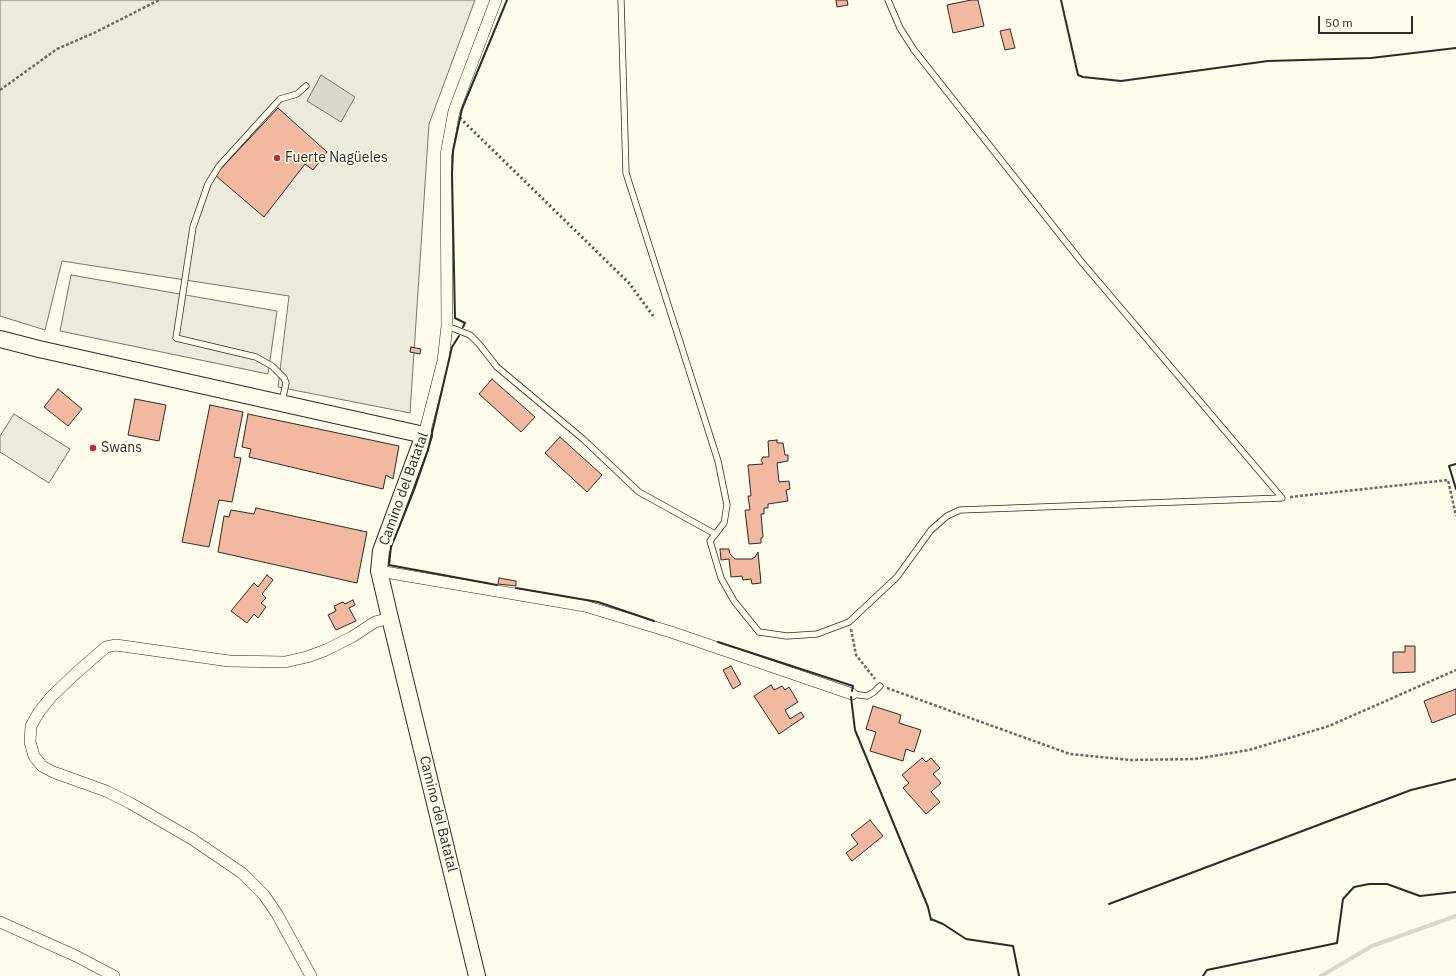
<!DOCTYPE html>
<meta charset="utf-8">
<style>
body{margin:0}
#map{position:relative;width:1456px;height:976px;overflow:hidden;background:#fdfbea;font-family:"IBM Plex Sans",sans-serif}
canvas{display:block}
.scale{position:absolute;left:1318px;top:16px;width:95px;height:18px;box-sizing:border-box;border:2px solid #2b2b2b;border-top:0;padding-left:5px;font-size:12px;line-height:14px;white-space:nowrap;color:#2b2b2b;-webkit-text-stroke:3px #fdfbea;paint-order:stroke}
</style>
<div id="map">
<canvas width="1456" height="976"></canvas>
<div class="scale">50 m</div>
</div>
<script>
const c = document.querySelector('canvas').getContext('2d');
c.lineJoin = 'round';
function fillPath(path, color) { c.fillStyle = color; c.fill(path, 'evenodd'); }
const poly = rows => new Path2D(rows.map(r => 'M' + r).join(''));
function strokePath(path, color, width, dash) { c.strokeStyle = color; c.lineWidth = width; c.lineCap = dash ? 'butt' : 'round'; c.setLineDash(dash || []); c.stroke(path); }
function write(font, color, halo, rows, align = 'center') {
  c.font = font + ' "IBM Plex Sans",sans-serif'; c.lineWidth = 3; c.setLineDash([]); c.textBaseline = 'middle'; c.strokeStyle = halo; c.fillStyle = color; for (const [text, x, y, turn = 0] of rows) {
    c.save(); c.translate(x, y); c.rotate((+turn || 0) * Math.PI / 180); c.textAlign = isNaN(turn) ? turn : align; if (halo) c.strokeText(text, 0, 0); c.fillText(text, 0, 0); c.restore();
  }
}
const green = poly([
 [0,0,475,0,429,124,410,413,278,387,289,296,62,261,45,330,0,316,0,0],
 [14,414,70,449,49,483,0,452,0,436,14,414]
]);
const parking = poly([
 [71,275,277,311,268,374,60,331,71,275]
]);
const water = poly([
 [321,75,355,97,341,122,307,101,321,75]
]);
const stream = poly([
 [1321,976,1372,946,1456,916]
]);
const building = poly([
 [836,0,847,0,848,5,837,7,836,0],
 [971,0,978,0,984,26,953,33,947,5,971,0],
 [1010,29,1015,48,1005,50,1000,31,1010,29],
 [278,108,327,152,313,170,305,164,264,217,215,175,278,108],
 [411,347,421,349,420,354,410,352,411,347],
 [492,379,535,417,521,432,479,394,492,379],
 [58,389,82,409,68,426,44,407,58,389],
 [135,399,166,405,159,441,128,435,135,399],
 [210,405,243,412,234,457,241,458,232,502,219,500,209,547,182,542,210,405],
 [248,414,399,446,393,479,386,475,383,489,249,457,251,449,242,447,248,414],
 [560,437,602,475,587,492,545,453,560,437],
 [777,440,777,443,783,443,785,455,788,455,788,461,777,463,779,482,789,481,790,489,786,490,788,501,768,504,768,508,764,508,764,514,761,514,763,537,761,538,761,543,749,544,745,510,750,510,748,496,751,496,748,465,763,464,761,460,763,457,769,457,768,441,777,440],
 [256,508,367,532,357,583,218,552,224,516,229,517,231,510,254,514,256,508],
 [720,549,729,549,730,554,735,559,752,559,755,557,758,552,761,583,752,584,751,579,743,580,742,576,731,577,729,559,721,560,720,549],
 [267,575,273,580,262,594,266,598,261,603,266,607,258,618,254,614,247,623,231,611,254,583,258,587,267,575],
 [499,578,516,581,516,586,498,584,499,578],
 [353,600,355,605,349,608,356,621,336,630,328,615,336,611,334,606,343,602,345,604,353,600],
 [1405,646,1415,646,1415,672,1393,673,1393,652,1405,652,1405,646],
 [731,666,741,684,733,689,723,670,731,666],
 [771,685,774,690,782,686,785,690,789,687,798,702,785,710,790,719,801,712,804,717,779,734,754,696,771,685],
 [1456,689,1456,714,1432,723,1424,701,1456,689],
 [873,706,901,715,899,723,921,730,914,752,906,749,903,761,870,751,876,732,866,729,873,706],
 [922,758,926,762,931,758,940,768,933,774,941,783,931,792,940,802,926,814,903,788,909,783,902,775,922,758],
 [870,820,883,836,852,861,846,853,858,844,851,835,870,820]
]);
const path = poly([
 [0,90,57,49,94,33,159,0],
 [1290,497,1448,480,1456,516],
 [851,629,856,655,875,679],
 [887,688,1070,754,1130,760,1195,759,1249,750,1329,726,1456,670]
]);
const lane = poly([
 [621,0,626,173,718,461,727,505,724,523,710,541,721,578,734,601,759,632,787,636,817,634,849,622,897,577,931,530,947,516,960,510,1282,498,1080,260,914,50,900,28,888,0],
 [447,326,470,335,479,344,497,367,583,439,639,492,715,534],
 [282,402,286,383,284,378,272,366,256,357,176,338,193,227,208,184,219,166,280,99,297,94,306,86],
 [852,694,867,696,874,692,880,686]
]);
const street = poly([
 [424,435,443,361,447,326,446,155,454,111,496,0],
 [379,571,585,606,671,632,852,694],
 [0,922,76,956,114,976],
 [311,976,277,914,264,895,242,873,192,839,130,803,106,791,53,772,42,766,34,756,30,742,31,726,39,712,51,697,75,674,106,647,116,645,229,661,285,662,307,657,326,650,352,637,375,622,390,618]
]);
const secondary = poly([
 [0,339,39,349,424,435,381,551,379,571,390,618,477,976]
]);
const hedge = poly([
 [460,118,629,283,654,317]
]);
const wall = poly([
 [1061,0,1078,75,1083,77,1121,81,1268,61,1371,58,1456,48],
 [463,327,465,323,455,318,452,174,453,151,462,109,507,0],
 [1456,464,1449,466,1456,489],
 [394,540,414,490,428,450,452,347,459,336],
 [391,546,389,565,497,585],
 [516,588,598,602,654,621],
 [718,642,853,686,852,691],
 [851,697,855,730,928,907,931,920],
 [1109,904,1411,790,1456,779],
 [931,919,943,924,966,939,1013,946,1019,976],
 [1203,976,1207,970,1337,943,1343,899,1354,887,1369,884,1387,884,1420,896,1456,892]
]);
const markers = [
 [277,158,4,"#c62828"],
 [93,448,4,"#c62828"]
];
const poiNames = [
 ["Fuerte Nagüeles",285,158],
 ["Swans",101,448]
];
const streetNames = [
 ["Camino del Batatal",404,489,-70],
 ["Camino del Batatal",438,814,76]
];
fillPath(green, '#ecebdb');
strokePath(green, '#74746e', 1);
fillPath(parking, '#eceadb');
strokePath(parking, '#74746e', 1);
fillPath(water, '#d8d7c9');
strokePath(water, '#74746e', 1);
strokePath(stream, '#d8d7c9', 4);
fillPath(building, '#f2b8a0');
strokePath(building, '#2b2b2b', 1);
strokePath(lane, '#2b2b2b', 7);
strokePath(street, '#2b2b2b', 12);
strokePath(secondary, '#2b2b2b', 18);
strokePath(path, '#6a6964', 2.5, [3, 2]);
strokePath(lane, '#fdfbea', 5.5);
strokePath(street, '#fdfbea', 11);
strokePath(secondary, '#fdfbea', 16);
strokePath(hedge, '#34623c', 3, [2, 3]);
strokePath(wall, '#2b2b2b', 2);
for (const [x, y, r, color] of markers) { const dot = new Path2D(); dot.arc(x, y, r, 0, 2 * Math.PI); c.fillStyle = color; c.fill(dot); strokePath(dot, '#fdfbea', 1.5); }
write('14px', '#2b2b2b', '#fdfbea', poiNames, 'left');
write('14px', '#2b2b2b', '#fdfbea', streetNames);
</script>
